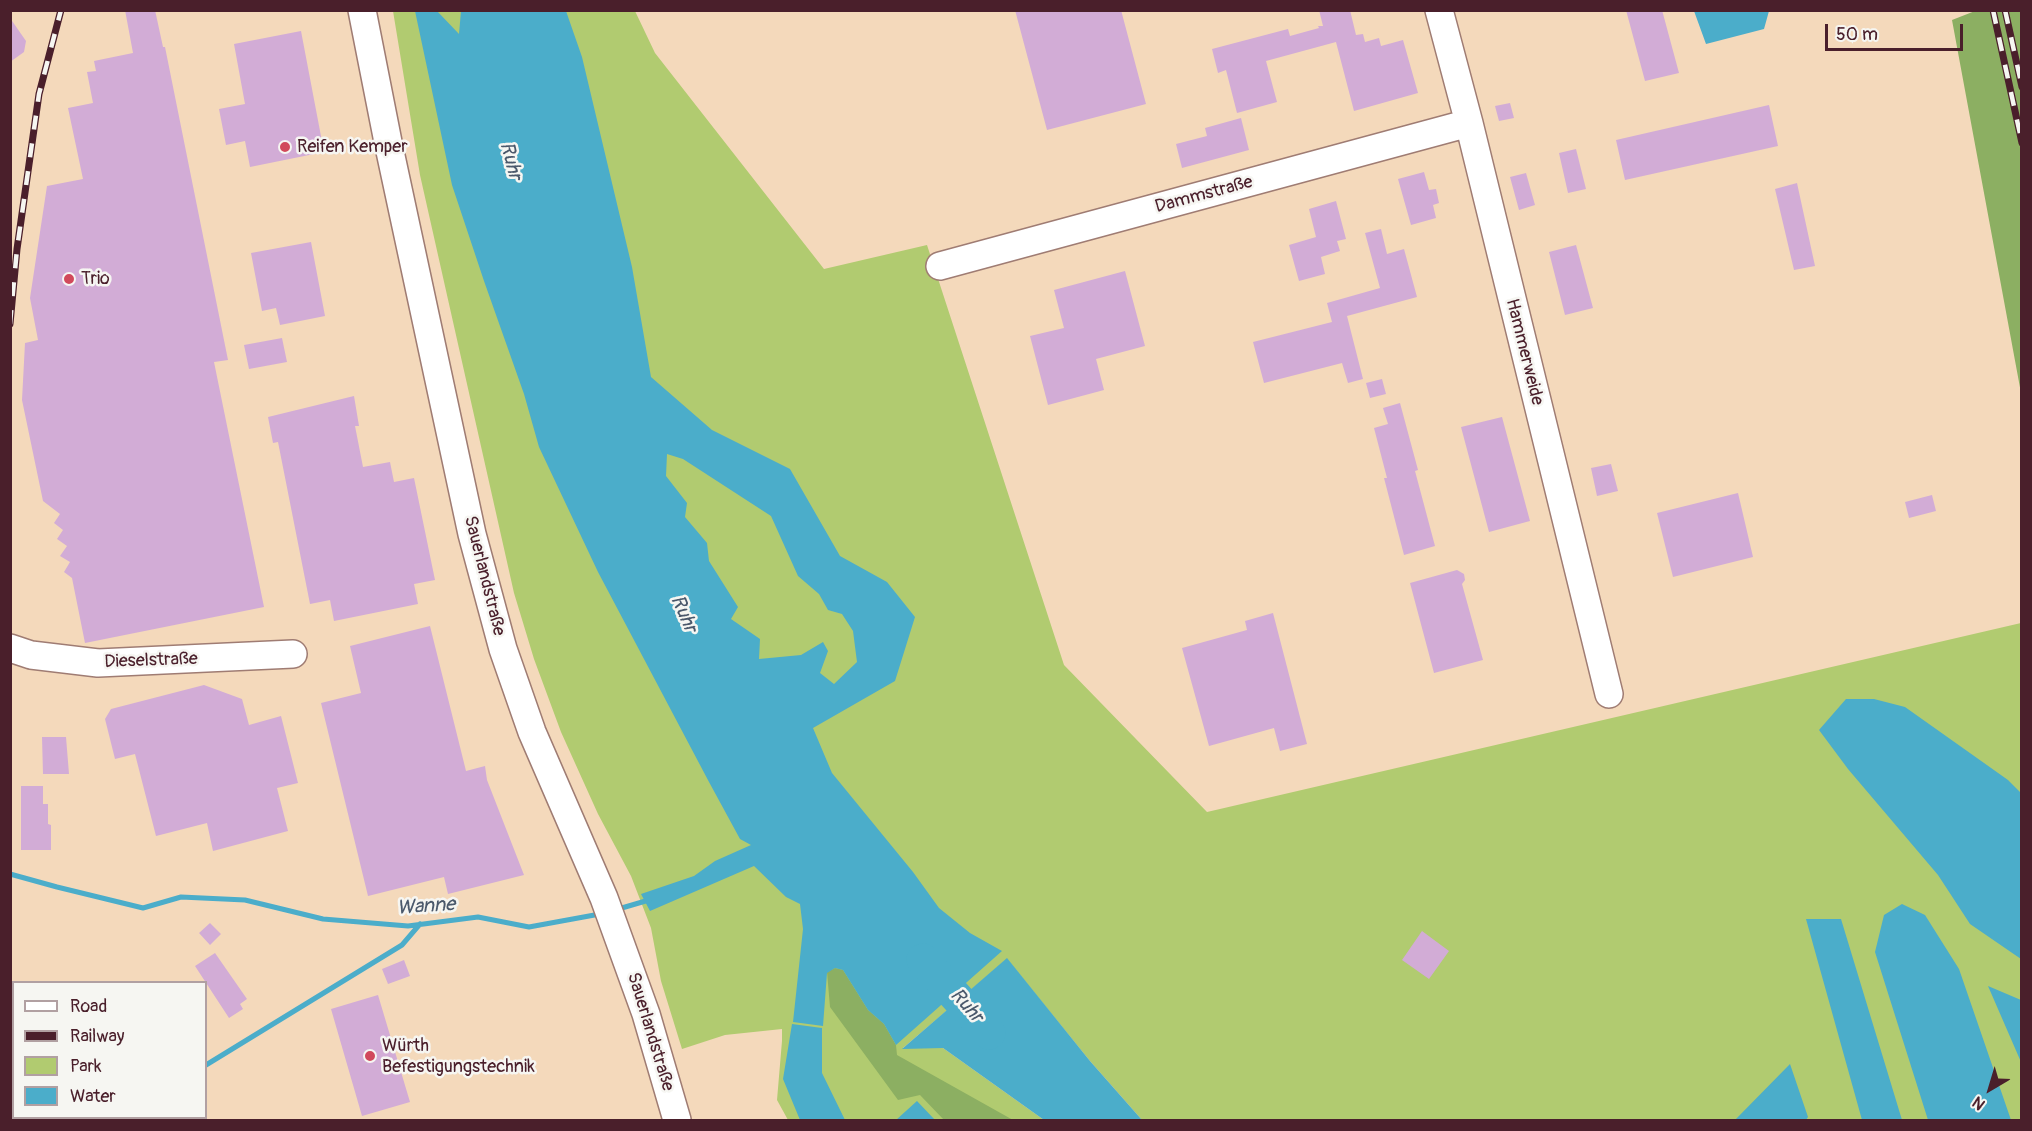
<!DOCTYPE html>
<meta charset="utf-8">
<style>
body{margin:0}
#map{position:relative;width:2032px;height:1131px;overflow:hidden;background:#f4d9bb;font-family:Pangolin,sans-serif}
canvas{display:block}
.frame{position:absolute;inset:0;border:12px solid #4a1f2b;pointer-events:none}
.legend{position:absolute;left:12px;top:981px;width:195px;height:138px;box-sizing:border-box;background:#f6f6f2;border:2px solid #b1a0a2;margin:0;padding:8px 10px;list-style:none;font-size:18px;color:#4a1f2b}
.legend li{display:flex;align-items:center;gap:12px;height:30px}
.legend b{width:30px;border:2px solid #b1a0a2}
.north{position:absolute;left:1960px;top:1059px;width:60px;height:60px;-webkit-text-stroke:4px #f6f6f2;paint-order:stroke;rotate:218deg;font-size:16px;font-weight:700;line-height:24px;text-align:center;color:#4a1f2b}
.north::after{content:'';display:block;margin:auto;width:21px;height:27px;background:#4a1f2b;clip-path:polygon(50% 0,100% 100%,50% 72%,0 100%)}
.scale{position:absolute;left:1825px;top:24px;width:138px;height:27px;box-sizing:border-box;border:3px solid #4a1f2b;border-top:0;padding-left:8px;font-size:18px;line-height:21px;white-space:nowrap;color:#4a1f2b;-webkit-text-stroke:4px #f6f6f2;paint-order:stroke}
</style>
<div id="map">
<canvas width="2032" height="1131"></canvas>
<div class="frame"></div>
<ul class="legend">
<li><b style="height:8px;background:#fff"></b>Road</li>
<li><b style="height:8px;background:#4a1f2b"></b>Railway</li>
<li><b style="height:16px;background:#b1cb70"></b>Park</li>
<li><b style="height:16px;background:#4badca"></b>Water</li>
</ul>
<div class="north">N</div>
<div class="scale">50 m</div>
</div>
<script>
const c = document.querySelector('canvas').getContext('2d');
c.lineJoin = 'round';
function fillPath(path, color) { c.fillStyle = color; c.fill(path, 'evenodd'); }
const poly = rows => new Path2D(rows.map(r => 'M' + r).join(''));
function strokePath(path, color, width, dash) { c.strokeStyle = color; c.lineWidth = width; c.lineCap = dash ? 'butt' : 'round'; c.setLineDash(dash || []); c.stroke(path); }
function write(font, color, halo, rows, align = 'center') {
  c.font = font + ' Pangolin,sans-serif'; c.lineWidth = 5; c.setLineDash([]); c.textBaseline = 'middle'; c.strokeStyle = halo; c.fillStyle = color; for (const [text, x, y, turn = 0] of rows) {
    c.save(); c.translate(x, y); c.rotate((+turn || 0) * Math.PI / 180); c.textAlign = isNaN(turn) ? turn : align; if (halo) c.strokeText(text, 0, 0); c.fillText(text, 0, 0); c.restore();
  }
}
const green = poly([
 [393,11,635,11,655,53,824,269,927,245,1064,665,1207,812,2021,623,2021,1120,1142,1120,1090,1061,1007,959,903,1048,943,1048,1044,1120,788,1120,777,1100,782,1041,782,1029,725,1035,682,1049,661,981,651,928,631,876,598,814,561,732,534,659,514,593,420,175]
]);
const forest = poly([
 [1975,11,2021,11,2021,393,1952,20],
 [835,968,843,970,868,1010,884,1024,896,1045,897,1055,1013,1120,944,1120,920,1095,898,1100,830,1007,827,972]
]);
const water = poly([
 [415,11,437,11,459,34,461,11,566,11,582,57,632,267,651,377,712,430,790,469,840,556,887,582,915,617,895,681,813,728,832,773,913,872,939,908,970,933,1002,951,896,1045,884,1024,868,1010,843,970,835,968,827,973,823,1026,793,1022,803,929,800,904,786,897,754,866,650,911,641,894,694,876,715,861,751,845,740,839,709,782,598,572,539,447,524,394,484,281,452,185],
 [667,454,683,459,771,516,798,576,819,594,828,610,842,614,853,631,857,662,834,684,820,673,828,651,823,642,801,655,759,659,760,639,731,619,738,607,709,561,707,543,685,517,687,503,666,476],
 [1694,11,1694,10,1769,11,1764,29,1706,44],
 [1846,699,1874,699,1905,707,2008,780,2021,793,2021,959,1970,924,1938,875,1848,769,1819,730],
 [1902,904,1925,915,1959,969,2011,1120,1928,1120,1875,952,1884,915],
 [1806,919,1841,919,1902,1120,1862,1120],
 [1007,958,1090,1061,1142,1120,1044,1120,943,1048,902,1049],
 [1988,986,2021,1000,2021,1062],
 [792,1024,822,1028,822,1073,845,1120,800,1120,783,1079],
 [1790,1064,1808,1117,1806,1120,1735,1120],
 [917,1101,935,1120,896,1120]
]);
const stream = poly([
 [10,874,57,887,143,908,181,897,245,900,323,919,408,926,478,917,529,927,600,914],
 [615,910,649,900],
 [206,1065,402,945,420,924]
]);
const river = poly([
 [923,960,989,1033]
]);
const building = poly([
 [125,10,155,10,163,47,165,47,228,360,214,362,264,607,85,643,72,578,64,572,70,562,60,556,67,546,57,539,63,530,54,523,60,514,43,501,22,400,25,343,38,340,30,298,47,186,83,179,68,108,93,103,87,72,96,71,94,61,133,53],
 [1015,10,1121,10,1146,104,1047,130],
 [1319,10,1350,10,1356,35,1363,34,1365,42,1379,38,1381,46,1403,40,1418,93,1354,111,1336,42,1266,61,1277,102,1237,113,1226,70,1218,73,1212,49,1288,29,1290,36,1319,28,1318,26,1323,26],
 [1626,10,1662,10,1679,73,1645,81],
 [10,18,26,41,24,52,10,62],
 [301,31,324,152,250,167,245,141,226,145,219,109,245,104,234,44],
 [1510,103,1514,118,1499,121,1495,106],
 [1769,105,1778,146,1625,180,1616,140],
 [1241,118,1249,150,1182,168,1176,144,1207,136,1205,128],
 [1576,149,1586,189,1568,193,1559,153],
 [1424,172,1429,190,1436,189,1439,203,1433,205,1436,218,1411,225,1398,179],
 [1526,173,1535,205,1519,210,1510,177],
 [1797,183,1815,266,1794,270,1775,189],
 [1336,201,1346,239,1337,241,1340,251,1321,257,1325,274,1299,281,1289,245,1316,237,1309,209],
 [1381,229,1387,254,1404,249,1417,297,1347,316,1363,379,1348,383,1342,363,1264,383,1253,342,1332,322,1327,303,1380,288,1365,233],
 [311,242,325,316,280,325,276,308,262,311,251,253],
 [1576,245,1593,308,1565,315,1549,252],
 [1125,271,1145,346,1096,359,1104,390,1048,405,1030,336,1064,328,1054,290],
 [282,338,287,362,249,369,244,345],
 [1382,379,1386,394,1370,398,1366,383],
 [354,396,359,426,355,426,363,467,390,462,394,482,414,478,435,580,414,584,418,604,334,621,330,600,310,604,278,442,273,443,268,417],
 [1400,403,1418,470,1415,471,1435,546,1404,555,1384,478,1387,478,1374,428,1388,424,1383,408],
 [1502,417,1530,521,1489,532,1461,427],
 [1611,464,1618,491,1597,496,1591,468],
 [1738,493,1753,557,1673,577,1657,513],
 [1932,495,1936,511,1909,518,1905,502],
 [1457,570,1464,574,1465,580,1462,584,1483,660,1434,673,1410,583],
 [1273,613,1307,744,1280,751,1274,728,1209,746,1182,648,1247,630,1245,621],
 [430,626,466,771,485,766,487,780,524,875,448,894,444,877,368,896,321,703,361,693,350,646],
 [204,685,242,699,249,725,281,716,298,783,277,788,288,831,213,851,207,823,156,836,135,754,115,759,105,719,111,709],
 [42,737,66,737,69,774,43,774],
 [21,786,43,786,43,804,48,804,48,824,51,825,51,850,21,850],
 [210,923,221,934,210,945,199,933],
 [1422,931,1449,951,1429,979,1402,960],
 [215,953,247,999,240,1004,243,1009,229,1018,195,966],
 [404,960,410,976,388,984,382,969],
 [378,995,410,1102,362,1116,331,1009]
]);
const minor = poly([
 [362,10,388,142,472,534,503,649,532,732,604,898,646,1014,677,1120],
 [1439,10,1469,123,1609,694],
 [940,266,1469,123],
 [10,648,31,655,98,663,293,654]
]);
const rail = poly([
 [1993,10,2022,143],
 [2005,10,2022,87],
 [10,324,17,249,39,94,61,10],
 [10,1078,14,1113]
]);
const markers = [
 [285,147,6,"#d1495b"],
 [69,279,6,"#d1495b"],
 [370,1056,6,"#d1495b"]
];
const poiNames = [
 ["Reifen Kemper",297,147],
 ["Trio",81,279],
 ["Würth",382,1046],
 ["Befestigungstechnik",382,1067]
];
const streetNames = [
 ["Dammstraße",1204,195,-15],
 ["Hammerweide",1524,352,76],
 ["Sauerlandstraße",484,576,76],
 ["Dieselstraße",151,661,-2],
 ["Sauerlandstraße",650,1032,73]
];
const waterNames = [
 ["Ruhr",510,161,75],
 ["Ruhr",683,614,66],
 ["Wanne",426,907,-4],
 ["Ruhr",966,1006,48]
];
fillPath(green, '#b1cb70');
fillPath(forest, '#8caf62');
fillPath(water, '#4badca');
strokePath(stream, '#4badca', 5);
strokePath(river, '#4badca', 33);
fillPath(building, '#d2acd6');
strokePath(minor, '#9f7c73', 30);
strokePath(minor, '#fff', 27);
strokePath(rail, '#4a1f2b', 7);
strokePath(rail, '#f6f6f2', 4.5, [14]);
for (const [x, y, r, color] of markers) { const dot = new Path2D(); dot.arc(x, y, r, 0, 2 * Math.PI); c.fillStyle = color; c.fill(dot); strokePath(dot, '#f6f6f2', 2); }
write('18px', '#4a1f2b', '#f6f6f2', poiNames, 'left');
write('18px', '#4a1f2b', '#f6f6f2', streetNames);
write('italic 20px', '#4a586b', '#f6f6f2', waterNames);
</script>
